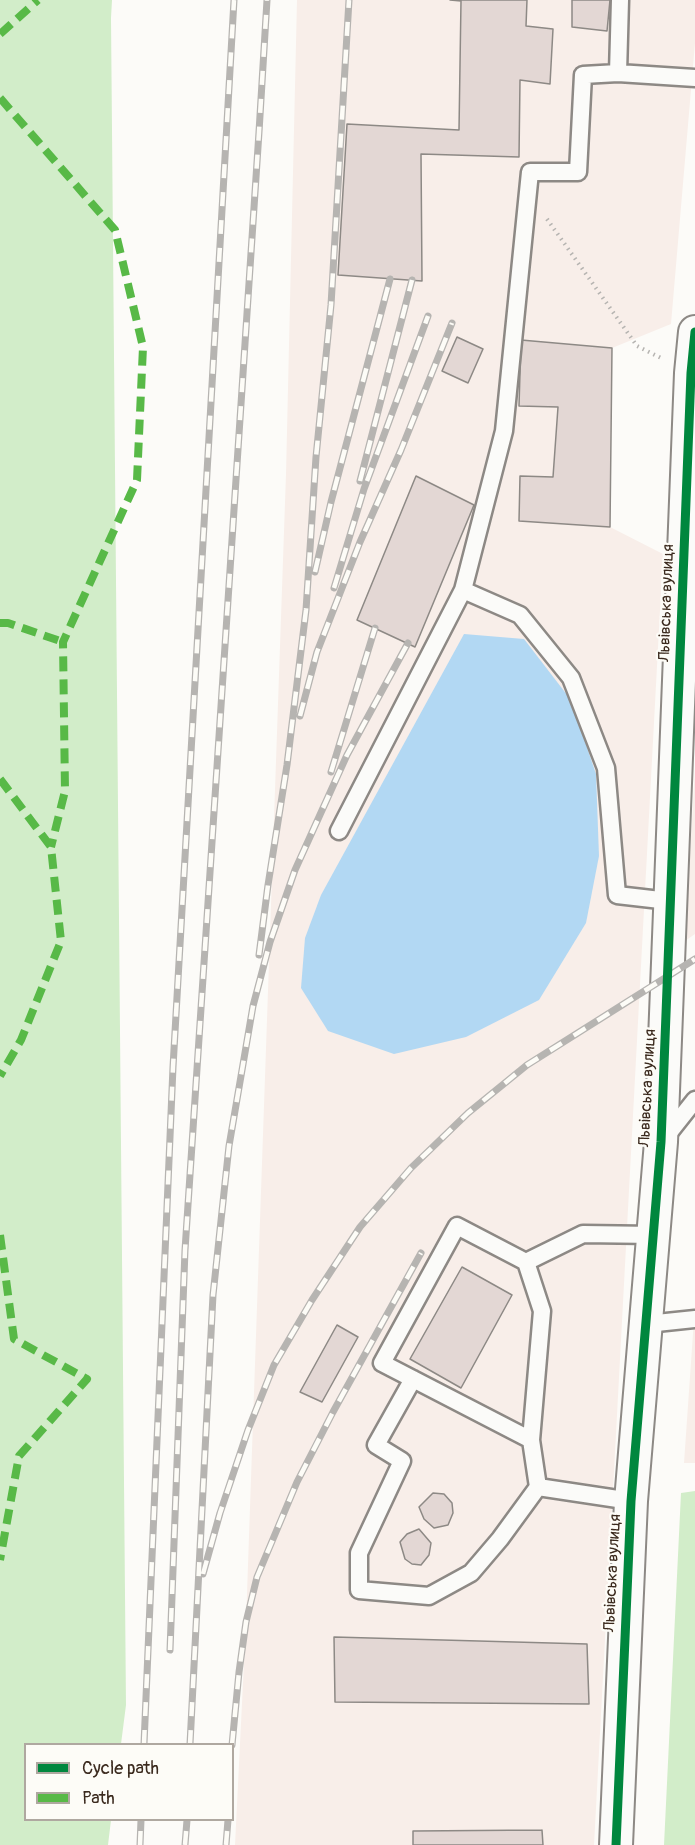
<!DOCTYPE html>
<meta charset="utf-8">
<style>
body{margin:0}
#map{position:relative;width:695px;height:1845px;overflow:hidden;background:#fcfbf8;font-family:Pangolin,sans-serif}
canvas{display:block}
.legend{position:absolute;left:24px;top:1743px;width:210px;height:78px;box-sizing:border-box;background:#fdfcf7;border:2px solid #afa8a0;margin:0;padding:8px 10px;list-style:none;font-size:18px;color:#3b2a1e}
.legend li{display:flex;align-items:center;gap:12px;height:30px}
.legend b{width:30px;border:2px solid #afa8a0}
</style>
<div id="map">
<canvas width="695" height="1845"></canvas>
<ul class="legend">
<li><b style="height:8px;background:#00873e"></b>Cycle path</li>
<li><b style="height:8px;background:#58b947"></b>Path</li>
</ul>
</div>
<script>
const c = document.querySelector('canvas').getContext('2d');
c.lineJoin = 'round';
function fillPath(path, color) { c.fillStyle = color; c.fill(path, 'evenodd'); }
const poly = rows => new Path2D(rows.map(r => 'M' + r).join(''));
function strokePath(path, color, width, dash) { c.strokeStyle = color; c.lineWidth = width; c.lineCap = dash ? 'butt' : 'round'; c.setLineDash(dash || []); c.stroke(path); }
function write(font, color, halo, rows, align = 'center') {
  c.font = font + ' Pangolin,sans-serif'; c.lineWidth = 4.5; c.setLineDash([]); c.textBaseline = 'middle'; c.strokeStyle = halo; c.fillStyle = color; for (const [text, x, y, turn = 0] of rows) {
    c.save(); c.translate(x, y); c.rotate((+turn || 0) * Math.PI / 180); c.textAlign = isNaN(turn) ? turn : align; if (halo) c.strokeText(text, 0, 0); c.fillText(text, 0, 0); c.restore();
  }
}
const built = poly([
 [297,0,695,0,695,43,671,324,612,348,610,527,663,554,594,1845,235,1845,246,1622,286,474],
 [695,768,695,934,685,941],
 [695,1308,695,1463,684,1463,694,1319]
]);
const green = poly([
 [0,0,112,0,111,18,126,1705,121,1744,26,1744,26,1820,111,1820,108,1845,0,1845],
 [695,1491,695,1845,664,1845,681,1493]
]);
const water = poly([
 [464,634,524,639,571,700,596,774,599,856,586,923,539,1000,466,1037,394,1054,328,1031,301,988,305,938,321,895]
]);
const building = poly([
 [450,0,527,0,526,26,553,29,550,84,520,80,519,157,421,154,422,281,338,275,347,124,459,130,461,1,450,0],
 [572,0,610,0,607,31,572,27,572,0],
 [457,337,483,349,468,383,442,371,457,337],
 [521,340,612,348,610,527,519,521,520,476,553,477,558,407,519,406,521,340],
 [416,476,474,505,415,647,357,620,416,476],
 [462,1267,512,1295,461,1388,410,1359,462,1267],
 [337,1325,358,1337,322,1402,300,1392,337,1325],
 [433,1493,444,1494,452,1503,453,1513,448,1525,434,1528,424,1519,419,1507,433,1493],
 [419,1529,431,1543,429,1555,421,1565,412,1564,405,1559,400,1542,407,1534,419,1529],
 [334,1637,587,1644,589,1704,335,1702,334,1637],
 [542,1830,543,1845,413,1845,413,1831,542,1830]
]);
const path = poly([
 [547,219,637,346,663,359]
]);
const lane = poly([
 [618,73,620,0],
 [463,590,504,431,530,172,578,172,583,75,618,73,695,78],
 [339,831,463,590,520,615,571,678,606,768,617,895,669,901],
 [664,1139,695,1100],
 [526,1262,583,1234,655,1235],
 [647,1324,695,1319],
 [413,1379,376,1445,402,1461,359,1553,359,1590,429,1596,471,1573,500,1539,538,1487,531,1440,542,1311,526,1262,457,1226,382,1363,531,1440],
 [538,1487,631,1501]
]);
const street = poly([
 [616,1845,631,1501,661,1142,691,373,695,332]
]);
const rail = poly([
 [360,481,412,280],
 [315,572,331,502,390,279],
 [334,588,364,489,428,316],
 [300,716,317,652,360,542,401,450,452,323],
 [331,772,375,628],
 [259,955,268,885,287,765,306,610,316,457,331,305,349,0],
 [203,1574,220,1513,248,1430,274,1365,312,1300,360,1227,411,1168,468,1113,527,1065,695,959],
 [170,1650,185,1250,259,132,267,0],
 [144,1744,173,1067,234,0],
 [190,1744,213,1295,229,1146,253,1006,270,942,295,870,347,755,408,643],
 [232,1745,239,1672,246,1622,257,1577,297,1482,333,1412,421,1253],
 [140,1845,141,1820],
 [185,1845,187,1820],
 [226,1845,228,1820]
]);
const quiet = poly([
 [0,34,38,0],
 [0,98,115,230,143,347,137,480,63,642,65,791,51,847],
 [0,623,8,623,63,642],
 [0,779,51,847,61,941,21,1040,0,1076],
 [0,1235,14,1339,87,1379,19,1456,0,1560]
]);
const cycleway = poly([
 [616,1845,631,1501,661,1142,691,373,695,332]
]);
const streetNames = [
 ["Львівська вулиця",667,603,-88],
 ["Львівська вулиця",648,1088,-87],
 ["Львівська вулиця",613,1573,-87]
];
fillPath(built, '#f8eee9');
fillPath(green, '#d2edc9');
fillPath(water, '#b2d8f3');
fillPath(building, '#e3d7d4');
strokePath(building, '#8d8985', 1.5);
strokePath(lane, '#8d8985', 21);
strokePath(street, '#8d8985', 36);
strokePath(path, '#b6b4b1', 4, [1.5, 4.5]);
strokePath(lane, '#fbfbf9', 16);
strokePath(street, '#fbfbf9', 32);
strokePath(rail, '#b6b4b1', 7);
strokePath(rail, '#fdfcf7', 4.5, [14]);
strokePath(quiet, '#58b947', 8, [15, 8]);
strokePath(cycleway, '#00873e', 9);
write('16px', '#3b2a1e', '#fdfcf7', streetNames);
</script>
